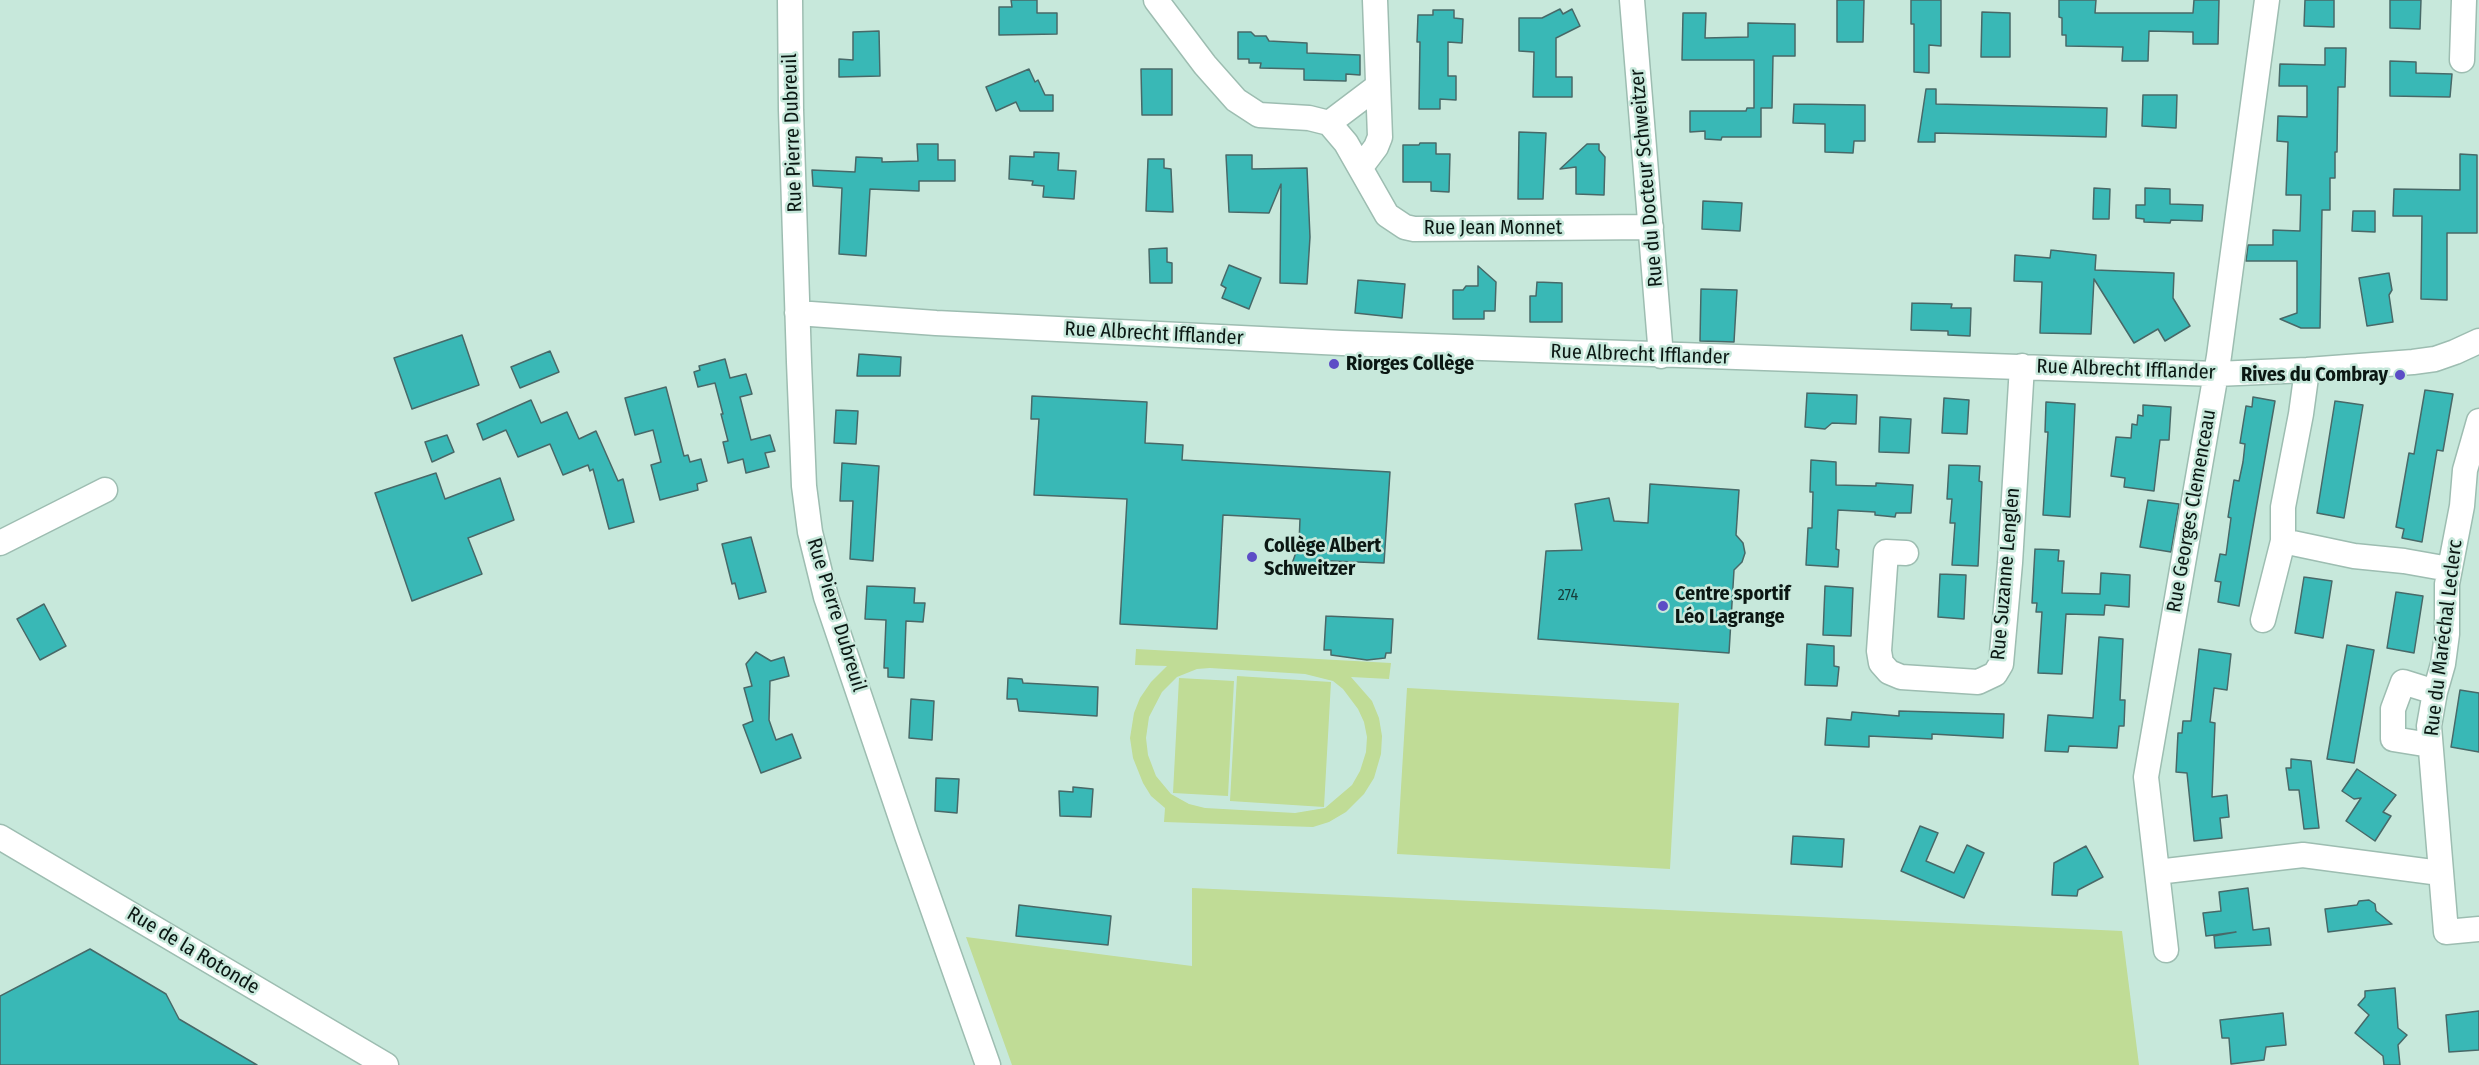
<!DOCTYPE html>
<meta charset="utf-8">
<style>
body{margin:0}
canvas{display:block;background:#c7e8db}
</style>
<canvas width="2479" height="1065"></canvas>
<script>
const c = document.querySelector('canvas').getContext('2d');
c.lineJoin = 'round';
function fillPath(path, color) { c.fillStyle = color; c.fill(path, 'evenodd'); }
const poly = rows => new Path2D(rows.map(r => 'M' + r).join(''));
function strokePath(path, color, width, dash) { c.strokeStyle = color; c.lineWidth = width; c.lineCap = dash ? 'butt' : 'round'; c.setLineDash(dash || []); c.stroke(path); }
function write(font, color, halo, rows, align = 'center') {
  c.font = font + ' "Fira Sans Condensed",sans-serif'; c.lineWidth = 5; c.setLineDash([]); c.textBaseline = 'middle'; c.strokeStyle = halo; c.fillStyle = color; for (const [text, x, y, turn = 0] of rows) {
    c.save(); c.translate(x, y); c.rotate((+turn || 0) * Math.PI / 180); c.textAlign = isNaN(turn) ? turn : align; if (halo) c.strokeText(text, 0, 0); c.fillText(text, 0, 0); c.restore();
  }
}
const green = poly([
 [1136,649,1391,663,1389,679,1351,677,1372,701,1379,718,1382,736,1381,754,1374,778,1364,794,1346,812,1329,822,1313,827,1164,822,1165,808,1151,796,1143,783,1133,758,1130,738,1134,713,1140,698,1151,682,1167,666,1135,665],
 [1210,668,1305,674,1333,681,1343,689,1358,709,1364,722,1367,737,1366,752,1360,771,1352,785,1325,808,1295,813,1205,808,1189,804,1171,794,1156,776,1148,755,1146,738,1149,717,1162,692,1177,677,1197,669],
 [1237,676,1331,682,1324,807,1230,801],
 [1179,678,1234,681,1228,796,1173,793],
 [1407,688,1679,703,1670,869,1397,854],
 [1192,888,2122,931,2139,1065,1012,1065,966,937,1192,966]
]);
const building = poly([
 [1011,0,1037,0,1037,13,1057,13,1057,34,999,35,999,7,1012,7,1011,0],
 [1837,0,1864,0,1863,42,1837,42,1837,0],
 [1911,0,1941,0,1941,46,1929,45,1929,73,1914,72,1914,24,1911,24,1911,0],
 [2059,0,2096,0,2095,13,2193,13,2194,0,2219,0,2218,44,2193,44,2193,32,2149,31,2148,61,2122,61,2123,47,2066,46,2066,35,2062,35,2062,18,2059,17,2059,0],
 [2305,0,2334,0,2334,27,2304,26,2305,0],
 [2390,0,2421,0,2420,29,2390,28,2390,0],
 [1560,9,1563,14,1572,9,1580,26,1556,38,1556,77,1572,77,1572,97,1533,97,1534,52,1519,51,1519,18,1542,18,1560,9],
 [1433,10,1454,10,1454,18,1463,19,1462,43,1448,42,1448,76,1456,76,1456,100,1440,99,1440,109,1419,109,1420,42,1417,42,1418,15,1433,15,1433,10],
 [1982,12,2010,13,2010,57,1981,57,1982,12],
 [1683,13,1706,13,1705,38,1748,37,1748,23,1795,24,1795,56,1773,56,1772,108,1761,108,1761,137,1722,137,1721,140,1705,139,1705,131,1690,132,1690,111,1746,111,1747,108,1754,108,1754,60,1682,60,1683,13],
 [879,31,880,76,839,77,839,59,853,60,853,32,879,31],
 [1238,32,1251,32,1255,36,1266,36,1269,41,1307,43,1307,53,1360,55,1360,75,1346,74,1346,81,1304,80,1304,69,1260,68,1261,63,1249,63,1249,59,1238,59,1238,32],
 [2325,48,2346,48,2345,87,2338,87,2337,152,2335,152,2335,178,2330,178,2330,210,2322,210,2320,328,2301,328,2280,319,2297,313,2297,261,2246,261,2248,245,2273,245,2273,230,2300,231,2301,195,2286,195,2288,142,2277,141,2278,116,2307,117,2307,86,2279,86,2280,64,2325,65,2325,48],
 [2390,61,2416,62,2416,73,2452,74,2450,97,2390,96,2390,61],
 [1029,69,1035,82,1038,80,1045,95,1053,95,1053,111,1020,111,1016,102,996,111,986,87,1029,69],
 [1141,69,1172,69,1172,115,1142,115,1141,69],
 [1926,89,1936,89,1936,104,2107,108,2106,137,1935,133,1935,142,1918,142,1926,89],
 [2143,95,2177,95,2176,128,2142,126,2143,95],
 [1794,104,1865,105,1865,141,1854,141,1853,153,1825,152,1825,124,1793,123,1794,104],
 [1519,132,1546,133,1543,199,1518,199,1519,132],
 [1420,143,1436,143,1436,154,1450,154,1449,192,1431,191,1431,182,1403,182,1403,145,1419,145,1420,143],
 [917,144,938,144,938,160,955,160,955,181,919,181,919,191,870,189,866,256,839,254,842,188,813,186,812,170,855,172,856,157,882,158,882,162,918,161,917,144],
 [1587,144,1599,144,1599,150,1605,157,1604,195,1576,194,1576,167,1560,169,1587,144],
 [1034,152,1059,153,1058,170,1076,171,1074,199,1043,197,1044,186,1032,185,1033,181,1009,179,1010,156,1034,157,1034,152],
 [2460,154,2477,155,2477,233,2447,233,2447,300,2421,299,2422,216,2393,216,2394,189,2460,190,2460,154],
 [1226,155,1252,155,1252,169,1307,168,1310,237,1307,284,1280,283,1281,184,1269,213,1229,212,1226,155],
 [1148,159,1164,159,1164,168,1171,169,1173,212,1146,211,1148,159],
 [2094,188,2110,189,2109,219,2093,219,2094,188],
 [2145,188,2170,189,2170,204,2203,205,2202,221,2171,220,2170,223,2144,222,2144,219,2136,218,2136,205,2145,205,2145,188],
 [1703,201,1742,203,1740,231,1702,229,1703,201],
 [2353,211,2375,211,2375,232,2352,231,2353,211],
 [1167,248,1167,262,1172,263,1172,283,1150,283,1149,249,1167,248],
 [2051,250,2096,255,2095,270,2174,273,2173,298,2190,326,2165,341,2158,329,2134,343,2094,279,2091,334,2040,333,2042,282,2014,281,2015,255,2050,258,2051,250],
 [1229,265,1261,278,1249,309,1222,298,1226,288,1221,285,1229,265],
 [1478,266,1496,282,1495,311,1484,311,1484,319,1453,319,1453,290,1463,290,1466,286,1478,286,1478,266],
 [2389,273,2392,290,2389,295,2393,322,2367,326,2359,278,2389,273],
 [1358,280,1405,284,1402,318,1355,313,1358,280],
 [1537,282,1562,283,1562,322,1530,322,1530,296,1536,296,1537,282],
 [1701,289,1737,290,1734,342,1700,341,1701,289],
 [1912,303,1952,304,1951,308,1971,308,1970,336,1948,335,1948,331,1911,330,1912,303],
 [462,335,479,385,412,409,394,358,462,335],
 [550,351,559,372,520,388,511,367,550,351],
 [859,354,901,357,900,376,857,376,859,354],
 [725,359,730,378,746,374,752,394,740,397,751,440,770,435,775,451,765,453,769,467,746,473,743,459,728,463,723,442,728,441,721,414,723,414,715,383,698,387,694,372,700,370,699,366,725,359],
 [666,387,684,456,688,455,690,462,701,459,707,481,697,484,698,490,660,500,651,465,661,462,653,430,635,435,625,398,666,387],
 [2425,390,2453,394,2443,451,2437,450,2422,542,2402,538,2404,529,2396,527,2409,453,2414,454,2425,390],
 [1807,393,1857,395,1856,424,1832,423,1825,429,1805,427,1807,393],
 [1032,396,1147,402,1145,443,1183,445,1182,460,1390,472,1384,563,1331,561,1325,572,1319,574,1289,572,1299,544,1300,519,1223,515,1217,629,1120,624,1127,499,1034,495,1039,419,1031,419,1032,396],
 [2253,397,2275,401,2239,606,2218,602,2221,582,2215,581,2220,554,2226,555,2231,518,2228,517,2234,480,2239,481,2243,462,2245,444,2240,443,2246,406,2252,407,2253,397],
 [1944,398,1969,400,1967,434,1942,433,1944,398],
 [531,400,541,423,567,412,579,439,596,431,618,481,623,479,634,522,609,529,593,469,590,471,588,465,563,475,550,444,518,457,506,430,483,440,477,424,531,400],
 [2335,401,2363,405,2344,518,2317,513,2335,401],
 [2046,402,2075,404,2070,517,2043,515,2048,432,2045,432,2046,402],
 [2143,405,2171,407,2169,440,2160,440,2154,491,2124,487,2125,478,2111,476,2116,437,2131,438,2132,424,2137,425,2138,415,2143,416,2143,405],
 [836,410,858,411,856,444,834,443,836,410],
 [1880,417,1911,419,1909,453,1879,452,1880,417],
 [447,435,454,452,432,462,425,442,447,435],
 [1811,460,1836,462,1836,485,1876,486,1876,483,1913,485,1911,513,1896,513,1895,517,1875,515,1875,512,1838,510,1836,549,1839,550,1838,567,1806,565,1808,528,1812,528,1813,492,1810,492,1811,460],
 [842,463,879,466,873,561,850,559,853,501,840,501,842,463],
 [1949,465,1980,466,1979,481,1982,482,1978,566,1952,565,1955,523,1950,523,1952,499,1947,499,1949,465],
 [436,473,445,499,500,478,514,520,468,538,482,574,412,601,375,493,436,473],
 [1650,484,1739,490,1736,535,1743,543,1745,553,1742,562,1734,570,1729,653,1538,639,1546,551,1582,550,1575,504,1609,498,1614,521,1648,523,1650,484],
 [2148,500,2179,504,2171,552,2140,547,2148,500],
 [751,537,766,592,739,599,735,583,732,584,722,544,751,537],
 [2035,549,2059,550,2058,561,2064,561,2062,593,2100,594,2101,573,2130,575,2129,607,2105,605,2104,615,2066,614,2062,674,2038,673,2042,612,2036,612,2037,603,2032,603,2035,549],
 [1940,574,1966,575,1964,619,1938,617,1940,574],
 [2304,577,2332,581,2323,638,2295,633,2304,577],
 [867,586,915,588,914,603,925,603,923,622,906,621,904,678,888,677,888,668,884,668,886,620,865,619,867,586],
 [1825,586,1853,588,1851,636,1823,635,1825,586],
 [2396,592,2423,596,2414,653,2387,648,2396,592],
 [44,604,66,646,40,660,17,619,44,604],
 [1326,616,1393,619,1391,653,1386,653,1385,658,1367,660,1331,655,1331,650,1324,650,1326,616],
 [2099,637,2123,639,2120,700,2125,700,2124,726,2119,726,2117,748,2069,746,2068,752,2045,751,2048,715,2093,718,2099,637],
 [1807,644,1834,646,1834,666,1839,667,1837,686,1805,685,1807,644],
 [2347,645,2374,650,2354,763,2327,759,2347,645],
 [2199,649,2231,654,2227,690,2214,688,2210,722,2215,723,2212,797,2227,795,2229,817,2220,818,2222,838,2194,841,2187,773,2176,772,2178,733,2182,733,2183,721,2191,721,2199,649],
 [756,652,771,661,784,657,789,676,770,681,769,720,776,740,792,734,801,758,761,773,743,725,753,721,744,688,752,686,746,664,756,652],
 [1008,678,1022,679,1023,683,1098,687,1097,716,1019,711,1017,699,1007,699,1008,678],
 [2460,690,2479,693,2479,752,2451,747,2460,690],
 [911,699,934,701,932,740,909,738,911,699],
 [1899,711,2004,714,2003,738,1932,734,1932,739,1869,736,1869,747,1825,745,1827,718,1851,720,1852,712,1899,716,1899,711],
 [2291,759,2311,761,2319,828,2304,829,2299,790,2289,790,2286,768,2291,768,2291,759],
 [2357,769,2396,795,2383,812,2391,816,2375,841,2346,821,2361,798,2354,799,2342,791,2357,769],
 [936,778,959,779,957,813,935,811,936,778],
 [1073,787,1093,789,1091,817,1060,816,1059,791,1073,792,1073,787],
 [1920,826,1938,833,1926,861,1954,873,1967,845,1984,853,1964,898,1901,871,1920,826],
 [1793,836,1844,839,1842,867,1791,864,1793,836],
 [2086,846,2103,877,2078,890,2077,896,2052,895,2054,863,2086,846],
 [2248,888,2253,930,2269,928,2271,945,2215,948,2214,936,2236,932,2206,936,2203,913,2221,911,2219,892,2248,888],
 [2369,900,2375,904,2376,911,2392,924,2328,932,2325,909,2357,905,2359,901,2369,900],
 [1019,905,1111,916,1108,945,1016,936,1019,905],
 [90,949,166,994,179,1019,257,1065,0,1065,0,996,90,949],
 [2395,988,2398,1028,2407,1035,2398,1045,2400,1065,2384,1065,2383,1056,2355,1033,2369,1015,2358,1005,2365,997,2365,991,2395,988],
 [2479,1011,2479,1050,2449,1052,2446,1015,2479,1011],
 [2283,1013,2286,1045,2266,1047,2264,1060,2231,1064,2229,1038,2222,1038,2220,1020,2283,1013]
]);
const minor = poly([
 [790,0,791,110,799,362,804,486,810,532,826,597,907,836,988,1065],
 [1156,0,1205,65,1236,100,1259,115,1309,118,1329,123,1346,143,1387,215,1405,227,1414,229,1651,227],
 [1632,0,1661,356],
 [2462,60,2464,0],
 [1329,123,1378,86],
 [1361,167,1376,147,1380,137,1375,0],
 [797,313,936,323,1342,343,2216,374,2307,370,2413,362,2435,359,2455,352,2479,341],
 [2479,421,2465,470,2462,506,2447,584,2447,634,2443,664,2435,692,2429,726,2446,932,2479,929],
 [2283,541,2354,556,2404,561,2449,569],
 [0,543,105,490],
 [1906,553,1886,552,1879,651,1881,663,1889,672,1901,677,1978,682,1995,674,2001,664,2010,563,2022,366],
 [2263,620,2283,541,2283,507,2301,414,2307,370],
 [2430,745,2393,739,2393,709,2403,682,2435,692],
 [0,837,386,1065],
 [2157,872,2303,855,2440,873],
 [2166,950,2146,777,2219,356,2267,0]
]);
const markers = [
 [1334,364,6,"#5c4dc6"],
 [2400,375,6,"#5c4dc6"],
 [1252,557,6,"#5c4dc6"],
 [1663,606,6,"#5c4dc6"]
];
const numberNames = [
 ["274",1568,596]
];
const streetNames = [
 ["Rue Pierre Dubreuil",793,133,-92],
 ["Rue du Docteur Schweitzer",1647,178,-95],
 ["Rue Jean Monnet",1493,228],
 ["Rue Albrecht Ifflander",1154,334,3],
 ["Rue Albrecht Ifflander",1640,355,2],
 ["Rue Albrecht Ifflander",2126,370,2],
 ["Rue Georges Clemenceau",2192,511,-80],
 ["Rue Suzanne Lenglen",2006,574,-85],
 ["Rue Pierre Dubreuil",836,615,73],
 ["Rue du Maréchal Leclerc",2444,638,-83],
 ["Rue de la Rotonde",193,951,31]
];
const poiNames = [
 ["Riorges Collège",1346,364],
 ["Rives du Combray",2388,375,"right"],
 ["Collège Albert",1264,546],
 ["Schweitzer",1264,569],
 ["Centre sportif",1675,594],
 ["Léo Lagrange",1675,617]
];
fillPath(green, '#c0dc96');
fillPath(building, '#39b8b6');
strokePath(building, '#486968', 1.5);
strokePath(minor, '#9dbdb1', 27);
strokePath(minor, '#fff', 24);
for (const [x, y, r, color] of markers) { const dot = new Path2D(); dot.arc(x, y, r, 0, 2 * Math.PI); c.fillStyle = color; c.fill(dot); strokePath(dot, '#c7e8db', 2); }
write('16px', '#163f3c', null, numberNames);
write('20px', '#0b1713', '#c7e8db', streetNames);
write('bold 20px', '#0b1713', '#c7e8db', poiNames, 'left');
</script>
